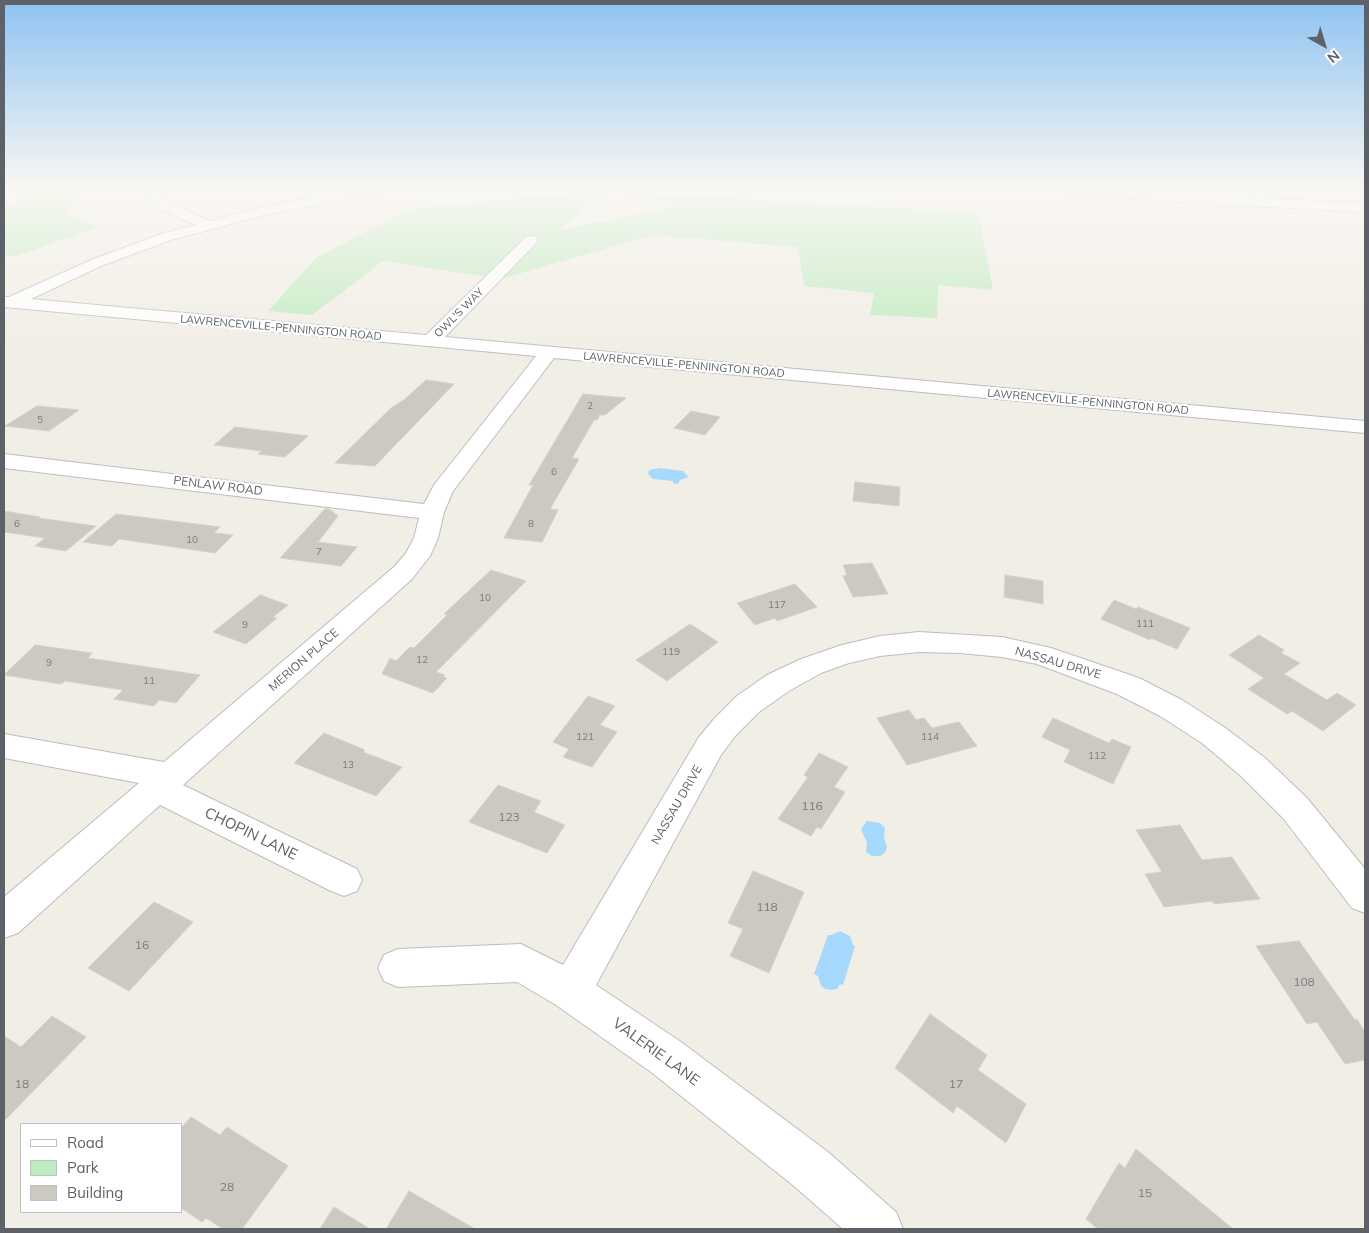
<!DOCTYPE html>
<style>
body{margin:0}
#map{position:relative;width:1369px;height:1233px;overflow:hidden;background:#f1eee5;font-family:Mulish,sans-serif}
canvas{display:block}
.frame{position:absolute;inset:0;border:5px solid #5d6268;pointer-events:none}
.legend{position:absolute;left:20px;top:1123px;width:162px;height:90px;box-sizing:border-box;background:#fff;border:1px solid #bec0c3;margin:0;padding:6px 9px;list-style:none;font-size:15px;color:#5d6268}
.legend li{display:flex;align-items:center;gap:10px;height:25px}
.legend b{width:25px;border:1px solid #bec0c3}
.north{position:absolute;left:1299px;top:20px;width:50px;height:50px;-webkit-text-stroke:4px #fff;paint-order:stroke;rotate:141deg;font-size:14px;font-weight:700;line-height:20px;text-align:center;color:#5d6268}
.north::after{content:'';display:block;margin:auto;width:18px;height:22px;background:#5d6268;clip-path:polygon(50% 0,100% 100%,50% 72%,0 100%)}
</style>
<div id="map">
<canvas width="1369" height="1233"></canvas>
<div class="frame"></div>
<ul class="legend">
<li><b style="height:6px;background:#fff"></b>Road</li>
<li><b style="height:14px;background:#c0ebc0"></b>Park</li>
<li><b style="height:14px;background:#ccc9c2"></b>Building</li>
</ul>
<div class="north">N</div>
</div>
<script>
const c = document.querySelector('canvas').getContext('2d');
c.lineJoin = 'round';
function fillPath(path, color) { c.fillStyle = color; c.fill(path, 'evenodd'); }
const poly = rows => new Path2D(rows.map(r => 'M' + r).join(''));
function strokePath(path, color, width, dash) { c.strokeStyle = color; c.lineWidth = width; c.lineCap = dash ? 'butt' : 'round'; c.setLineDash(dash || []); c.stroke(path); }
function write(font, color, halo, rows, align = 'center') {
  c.font = font + ' Mulish,sans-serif'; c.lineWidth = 4.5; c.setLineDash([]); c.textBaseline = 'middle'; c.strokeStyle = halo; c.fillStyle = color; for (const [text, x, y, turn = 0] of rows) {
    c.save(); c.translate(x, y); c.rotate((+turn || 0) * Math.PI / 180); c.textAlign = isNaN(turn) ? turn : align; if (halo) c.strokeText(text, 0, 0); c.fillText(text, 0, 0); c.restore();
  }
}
const green = poly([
 [35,189,81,189,65,214,98,227,16,256,4,255,4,208],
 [605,191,560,230,672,207,620,192,978,212,993,290,938,285,937,318,870,315,874,293,804,286,798,247,652,235,501,279,383,261,312,315,268,311,317,257,412,208]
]);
const water = poly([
 [659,468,683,471,689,477,680,480,678,484,673,483,673,481,653,479,648,474,649,470],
 [867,821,880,823,885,828,884,838,887,847,885,853,880,856,872,856,866,852,867,843,861,829],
 [840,931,850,936,853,945,855,946,843,985,840,984,837,989,831,990,825,989,821,986,818,976,814,974,828,935,831,935]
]);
const building = poly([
 [426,380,454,384,375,466,335,463,391,408,405,399,426,380],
 [583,394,626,398,605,415,600,415,597,420,594,420,572,458,579,459,550,509,558,510,542,542,504,538,533,485,529,485,583,394],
 [37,406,79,410,49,431,5,426,37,406],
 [691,411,720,417,705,435,674,428,691,411],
 [235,427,308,436,285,457,258,454,262,451,214,445,235,427],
 [855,482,900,487,899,506,853,501,855,482],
 [325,509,329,509,338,516,318,542,357,547,341,566,280,558,325,509],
 [4,511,40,517,38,518,96,526,66,551,35,546,45,538,4,532,4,511],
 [116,514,220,527,214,533,233,535,215,553,119,539,112,546,83,542,116,514],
 [872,563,888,594,853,597,843,576,847,575,843,565,872,563],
 [491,570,526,581,436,672,445,675,443,677,447,678,433,693,382,674,390,658,396,661,410,647,414,648,447,615,444,614,491,570],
 [1005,575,1043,581,1043,604,1004,597,1005,575],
 [795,584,817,607,777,621,775,618,755,625,737,603,795,584],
 [260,595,288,605,273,617,277,618,246,644,213,632,260,595],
 [1114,600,1136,609,1138,607,1190,628,1177,649,1151,638,1150,640,1101,619,1114,600],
 [690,624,718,642,667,681,636,660,690,624],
 [1259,635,1284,650,1281,653,1300,663,1284,674,1327,700,1337,693,1356,705,1323,731,1292,711,1287,714,1248,689,1264,678,1229,655,1259,635],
 [35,645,92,653,88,658,200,675,176,703,159,700,154,706,114,699,123,690,65,681,61,684,4,675,35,645],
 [588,696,615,706,600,725,617,732,592,767,563,757,569,749,553,742,588,696],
 [909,710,916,720,924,718,932,728,959,722,977,746,907,765,877,718,909,710],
 [1053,718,1109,743,1112,739,1131,747,1113,784,1064,762,1070,750,1042,737,1053,718],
 [324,733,365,750,363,752,402,767,376,796,294,763,324,733],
 [819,753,848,767,834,787,845,792,821,829,817,827,811,836,778,819,808,777,804,775,819,753],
 [498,785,541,801,534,812,565,825,547,853,469,822,498,785],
 [1180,825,1202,860,1232,857,1260,899,1214,904,1212,901,1164,907,1145,874,1162,872,1136,830,1180,825],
 [753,871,804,892,769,973,730,956,743,929,728,923,753,871],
 [154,902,193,922,129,991,88,968,154,902],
 [1299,941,1355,1020,1357,1019,1365,1032,1365,1060,1345,1064,1317,1022,1307,1024,1256,946,1299,941],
 [930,1014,987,1055,978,1070,1026,1104,1006,1143,957,1106,953,1113,895,1068,930,1014],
 [52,1016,86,1037,4,1121,4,1036,21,1047,52,1016],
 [191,1117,220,1135,227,1127,288,1166,242,1229,223,1229,206,1218,202,1222,181,1208,181,1128,191,1117],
 [1136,1149,1233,1229,1098,1229,1086,1219,1119,1163,1125,1168,1136,1149],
 [409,1191,475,1229,386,1229,409,1191],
 [334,1207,370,1229,320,1229,334,1207]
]);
const minor = poly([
 [143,189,155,189,162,198,171,204,210,221,267,206,361,189,385,189,379,193,268,214,171,240,101,266,31,299,426,335,526,237,531,236,536,237,538,240,536,243,445,337,1365,421,1365,433,554,358,453,491,444,512,438,538,430,556,412,579,183,785,357,869,362,880,357,891,344,896,331,891,160,805,18,933,4,938,4,897,139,783,4,758,4,734,164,762,394,567,406,553,414,538,419,518,4,468,4,454,424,504,434,485,536,356,4,307,4,297,9,297,91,260,161,234,196,225,161,210,152,204,143,189],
 [1065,189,1114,189,1365,204,1365,212,1196,203,1071,193,1065,189],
 [919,632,1002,637,1051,648,1139,678,1182,700,1224,727,1265,758,1307,798,1365,869,1365,913,1352,908,1283,818,1241,776,1202,743,1160,716,1117,694,1037,664,1002,657,960,653,919,652,880,656,849,663,821,673,789,691,759,712,736,735,721,755,596,985,681,1042,828,1152,896,1212,903,1229,843,1229,794,1186,651,1072,556,1005,517,982,398,987,384,981,378,968,384,955,398,949,521,944,563,965,699,737,714,719,737,696,767,675,801,659,842,645,880,636,919,632]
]);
const numberNames = [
 ["2",590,406],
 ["5",40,420],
 ["6",554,472],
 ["6",17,524],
 ["8",531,524],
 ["10",192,540],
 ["7",319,552],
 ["10",485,598],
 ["117",777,605],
 ["111",1145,624],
 ["9",245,625],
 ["119",671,652],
 ["12",422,660],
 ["9",49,663],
 ["11",149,681],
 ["121",585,737],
 ["114",930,737],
 ["112",1097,756],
 ["13",348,765]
];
const farStreetnames = [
 ["OWL'S WAY",459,313,-45],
 ["LAWRENCEVILLE-PENNINGTON ROAD",281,328,5],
 ["LAWRENCEVILLE-PENNINGTON ROAD",684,365,5],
 ["LAWRENCEVILLE-PENNINGTON ROAD",1088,402,5]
];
const streetNames = [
 ["PENLAW ROAD",218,486,7],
 ["MERION PLACE",304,660,-41],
 ["NASSAU DRIVE",1058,663,16],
 ["NASSAU DRIVE",677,805,-60]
];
const nearNumbernames = [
 ["116",812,806],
 ["123",509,817],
 ["118",767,907],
 ["16",142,945],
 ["108",1304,982],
 ["18",22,1084],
 ["17",956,1084],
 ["28",227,1187],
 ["15",1145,1193]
];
const nearStreetnames = [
 ["CHOPIN LANE",251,834,26],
 ["VALERIE LANE",656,1052,36]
];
fillPath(green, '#c0ebc0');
fillPath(water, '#a7d9ff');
fillPath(building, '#ccc9c2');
strokePath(building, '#d7d0c3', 1);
strokePath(minor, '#babdc2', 2);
fillPath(minor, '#fff');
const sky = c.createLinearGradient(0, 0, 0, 361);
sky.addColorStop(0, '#8ec3f1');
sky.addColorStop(0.52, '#f9f7f3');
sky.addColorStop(1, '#f9f7f300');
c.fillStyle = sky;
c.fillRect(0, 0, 1369, 361);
write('10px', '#797c7e', null, numberNames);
write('11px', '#5d6268', '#fff', farStreetnames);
write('12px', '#5d6268', '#fff', streetNames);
write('12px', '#797c7e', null, nearNumbernames);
write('15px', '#5d6268', '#fff', nearStreetnames);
</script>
